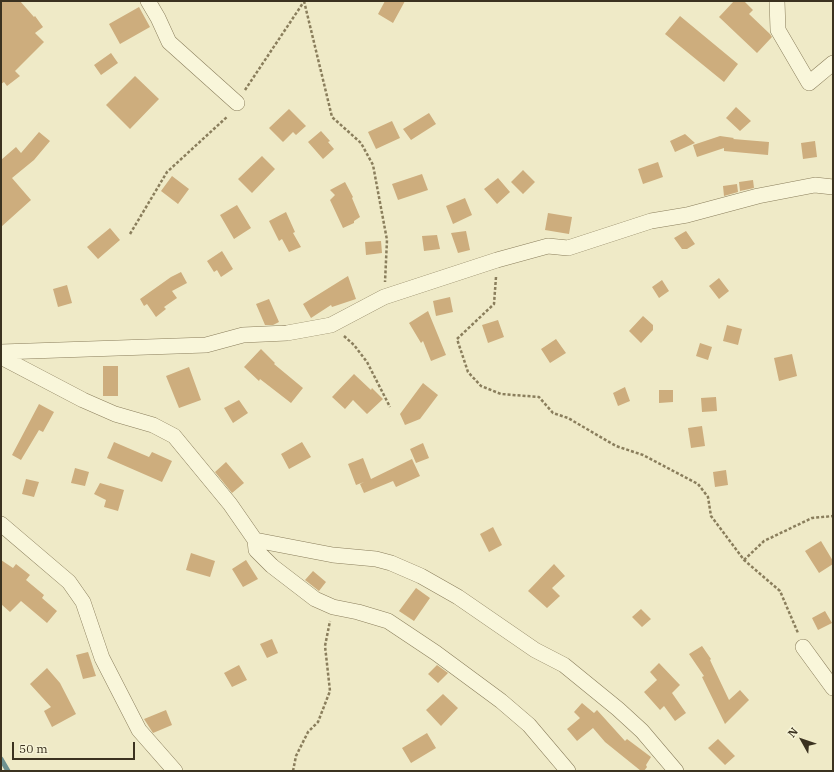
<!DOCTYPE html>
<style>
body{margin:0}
#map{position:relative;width:834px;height:772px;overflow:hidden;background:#efeac7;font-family:"IBM Plex Serif",serif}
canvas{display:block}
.frame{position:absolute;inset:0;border:2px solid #3b3220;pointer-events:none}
.north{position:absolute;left:782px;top:720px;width:40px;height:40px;-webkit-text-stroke:3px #f6f3d6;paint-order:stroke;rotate:310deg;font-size:11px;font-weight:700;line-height:16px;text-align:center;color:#3b3220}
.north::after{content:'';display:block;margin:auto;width:14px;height:18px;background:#3b3220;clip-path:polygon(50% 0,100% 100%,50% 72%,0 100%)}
.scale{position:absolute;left:12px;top:742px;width:123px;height:18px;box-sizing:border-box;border:2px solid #3b3220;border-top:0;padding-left:5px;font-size:12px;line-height:14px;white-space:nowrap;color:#3b3220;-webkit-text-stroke:3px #f6f3d6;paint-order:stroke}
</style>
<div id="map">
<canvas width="834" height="772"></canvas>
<div class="frame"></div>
<div class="north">N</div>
<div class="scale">50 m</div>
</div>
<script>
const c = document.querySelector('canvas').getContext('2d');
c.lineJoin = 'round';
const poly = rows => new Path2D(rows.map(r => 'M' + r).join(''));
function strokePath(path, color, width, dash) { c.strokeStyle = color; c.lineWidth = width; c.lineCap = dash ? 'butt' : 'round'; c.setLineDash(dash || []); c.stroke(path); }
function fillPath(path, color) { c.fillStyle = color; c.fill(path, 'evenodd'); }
const stream = poly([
 [1,759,8,771]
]);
const building = poly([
 [1,1,20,1,34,17,35,16,43,27,35,33,44,42,15,71,20,76,7,86,4,82,1,84],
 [385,1,405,1,393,23,378,14],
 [734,1,744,1,753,10,749,14,770,34,772,37,757,53,719,17],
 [139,7,150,27,120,44,109,24],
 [680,16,738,64,724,82,665,34],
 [111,53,118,63,101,75,94,65],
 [135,76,159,99,130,129,106,105],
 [736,107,751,121,740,131,726,118],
 [289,109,306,126,296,135,293,132,283,142,269,128],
 [429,113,436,124,411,140,403,129],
 [392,121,400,138,376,149,368,132],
 [321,131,330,141,328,142,334,149,323,159,308,142],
 [39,132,50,141,34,160,12,178,31,200,1,227,1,160,16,147,21,153],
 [685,134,695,143,675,152,670,141],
 [720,136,734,138,733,139,769,142,768,155,724,151,724,148,697,157,693,145],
 [815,141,817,157,803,159,801,143],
 [262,156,275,169,252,193,238,179],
 [658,162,663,177,643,184,638,169],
 [523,170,535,182,523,194,511,182],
 [422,174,428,190,398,200,392,184],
 [172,176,189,189,178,204,161,191],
 [498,178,510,192,497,204,484,189],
 [753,180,754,188,740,191,739,182],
 [345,182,353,197,352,198,360,217,354,221,354,223,343,228,330,200,335,195,330,190],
 [737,184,738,192,724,196,723,186],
 [465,198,472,215,453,224,446,206],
 [237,205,251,228,234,239,220,215],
 [286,212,295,232,293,233,301,247,289,252,282,239,279,241,269,221],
 [548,213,572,217,569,234,545,230],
 [110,228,120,240,98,259,87,247],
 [466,231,470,250,458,253,451,233],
 [686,231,695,244,687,249,682,249,674,238],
 [437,235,440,249,424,251,422,236],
 [381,241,382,253,366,255,365,242],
 [222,251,233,269,221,277,217,270,214,272,207,261],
 [181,272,187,283,172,291,177,298,164,307,166,309,156,317,147,304,144,306,140,299,171,277],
 [348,276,356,299,332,307,331,305,311,318,303,304],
 [719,278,729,291,719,299,709,286],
 [662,280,669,291,659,298,652,287],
 [67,285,72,303,58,307,53,289],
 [450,297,453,312,436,316,433,301],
 [269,299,279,322,273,325,265,325,256,304],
 [428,311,446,355,431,361,423,341,421,343,409,323],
 [643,316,653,325,653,330,641,343,629,331],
 [498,320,504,337,488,343,482,325],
 [727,325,742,329,738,345,723,341],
 [556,339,566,353,550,363,541,349],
 [700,343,712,347,708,360,696,356],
 [261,349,275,363,274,364,303,388,291,403,260,379,259,381,244,367],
 [792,354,797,376,779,381,774,358],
 [103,366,118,366,118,396,103,396],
 [189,367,201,400,179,408,166,376],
 [354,374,371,390,372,388,383,399,367,414,353,400,345,409,332,397],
 [423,383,438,395,420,419,405,425,400,414],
 [625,387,630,401,618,406,613,393],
 [659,390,673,390,673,402,659,403],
 [716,397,717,411,702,412,701,398],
 [239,400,248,413,233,423,224,408],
 [39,404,54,412,43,432,39,430,21,460,12,455],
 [702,426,705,446,691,448,688,428],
 [114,442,149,457,152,452,172,461,162,482,107,458],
 [302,442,311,457,289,469,281,454],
 [423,443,429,458,416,463,410,449],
 [363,458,371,479,412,459,420,476,396,487,393,481,364,493,360,484,364,482,356,485,348,464],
 [226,462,244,483,232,493,215,472],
 [75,468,89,472,85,486,71,483],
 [726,470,728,485,715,487,713,472],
 [26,479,39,482,34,497,22,494],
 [100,483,124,490,118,511,104,507,106,500,94,494],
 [493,527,502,545,489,552,480,534],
 [821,541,833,561,833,564,819,573,805,551],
 [191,553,215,561,210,577,186,570],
 [1,560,13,568,16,564,30,575,26,580,44,595,42,598,57,611,47,623,21,601,10,612,1,604],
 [246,560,258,579,243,587,232,569],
 [554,564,565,576,552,588,560,596,547,608,528,591],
 [313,571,326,582,319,591,305,580],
 [416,588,430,598,414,621,399,611],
 [641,609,651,619,642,627,632,617],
 [825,611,832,623,818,630,812,618],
 [272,639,278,653,267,658,260,644],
 [702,646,711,659,710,660,729,700,740,690,749,700,725,724,702,677,704,676,689,654],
 [88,652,96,676,83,679,76,655],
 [659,663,680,685,672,693,686,713,675,721,664,706,660,710,644,692,657,680,650,672],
 [239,665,247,680,232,687,224,673],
 [437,665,448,673,438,683,428,674],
 [47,668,60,683,76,714,52,727,44,711,51,707,30,684],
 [443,694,458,708,441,726,426,710],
 [582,703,594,713,597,710,625,741,627,739,651,757,646,765,647,767,644,771,641,771,605,742,593,728,577,741,567,729,580,718,574,712],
 [166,710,172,725,153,733,144,719],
 [427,733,436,748,411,763,402,748],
 [718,739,735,756,725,765,708,748]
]);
const path = poly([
 [304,1,332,117,361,143,373,165,387,240,385,282],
 [245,90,303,3],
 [130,234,167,172,228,116],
 [496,277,494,304,457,339,468,372,481,386,501,394,539,397,553,413,568,418,616,446,643,455,698,484,708,497,711,516,744,560,780,591,798,633],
 [344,336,354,345,367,362,390,407],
 [744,560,764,541,812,518,833,516],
 [293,771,296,756,308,732,318,722,330,691,325,646,330,621]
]);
const minor = poly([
 [148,1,158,18,169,42,237,103],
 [777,1,778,30,809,83,833,63],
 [1,352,206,345,243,335,287,333,331,325,384,297,497,260,548,246,568,248,651,221,687,215,758,196,815,185,833,187],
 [1,357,83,400,115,414,153,425,174,436,230,504,255,540,256,550,272,566,315,599,333,607,358,612,388,621,436,653,501,701,529,725,568,771],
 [1,524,69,582,83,602,102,658,139,730,175,771],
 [255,540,333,555,376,559,391,563,421,576,458,597,535,650,564,665,618,709,642,731,676,771],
 [803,647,833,688]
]);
strokePath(stream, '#6e918f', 5);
fillPath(building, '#cdad7d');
strokePath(minor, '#8a7e5c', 16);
strokePath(path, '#8a7e5c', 2.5, [3, 2]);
strokePath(minor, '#f9f6da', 15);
</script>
